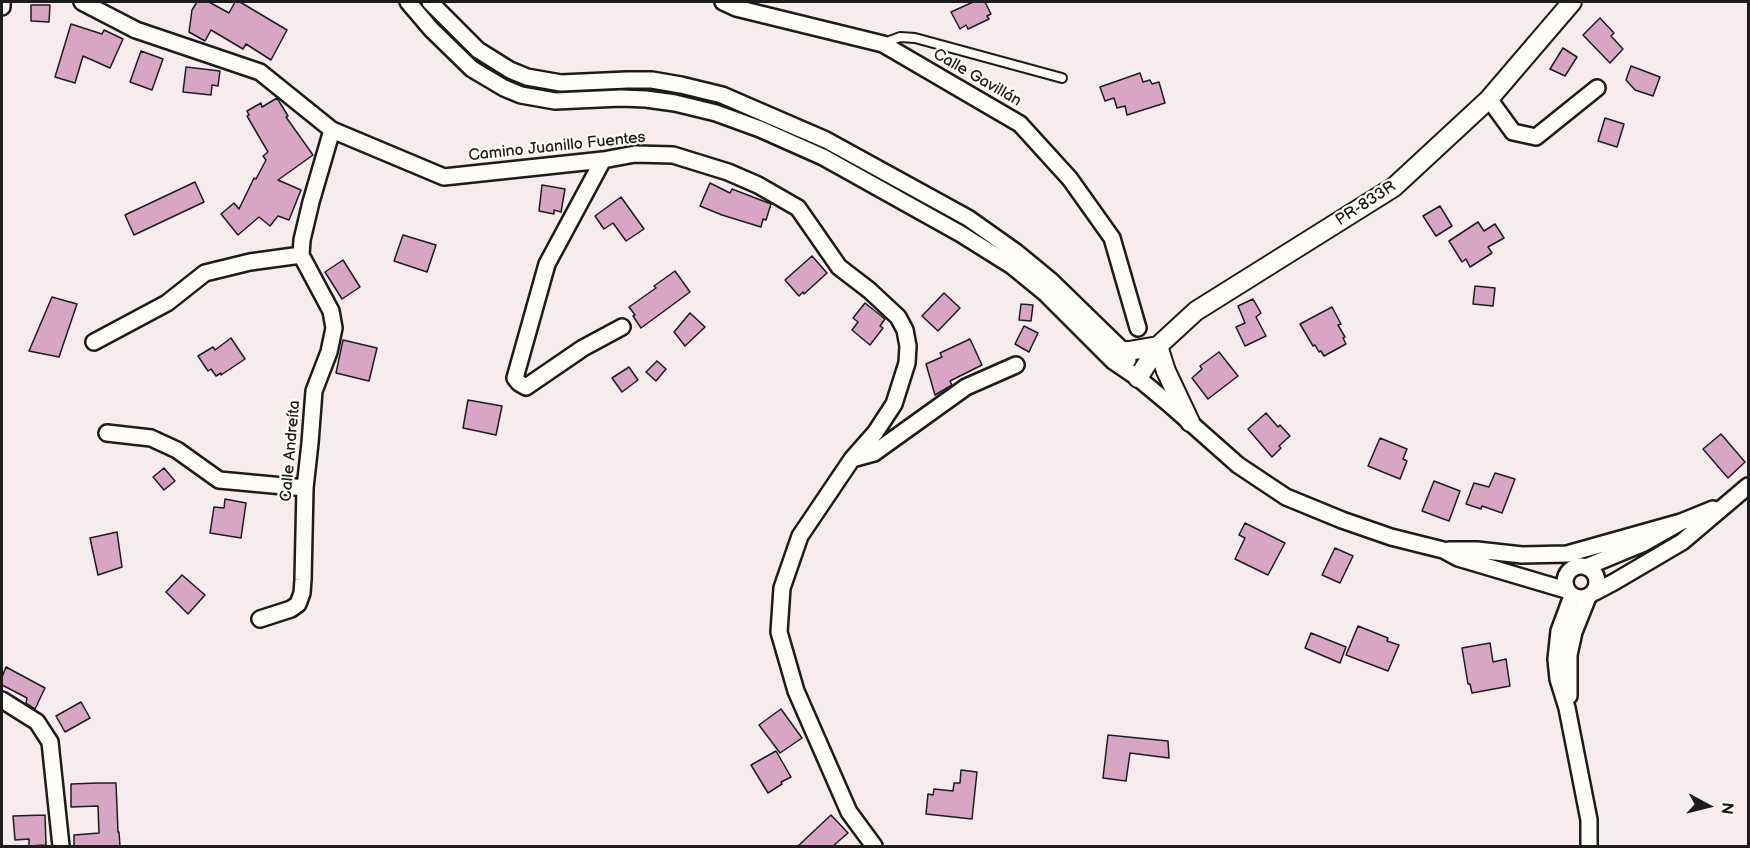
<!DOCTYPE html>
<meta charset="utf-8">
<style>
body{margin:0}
#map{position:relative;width:1750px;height:848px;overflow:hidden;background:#f6ebed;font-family:"Balsamiq Sans",sans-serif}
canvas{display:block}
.frame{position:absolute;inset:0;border:3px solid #1c1c1c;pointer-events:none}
.north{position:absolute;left:1678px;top:776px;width:60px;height:60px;-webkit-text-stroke:4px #fdfcf7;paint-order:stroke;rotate:97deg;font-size:16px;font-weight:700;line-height:24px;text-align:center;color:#1c1c1c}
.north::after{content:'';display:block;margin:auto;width:21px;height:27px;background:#1c1c1c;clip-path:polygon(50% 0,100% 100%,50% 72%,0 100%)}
</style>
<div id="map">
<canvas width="1750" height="848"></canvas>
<div class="frame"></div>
<div class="north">N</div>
</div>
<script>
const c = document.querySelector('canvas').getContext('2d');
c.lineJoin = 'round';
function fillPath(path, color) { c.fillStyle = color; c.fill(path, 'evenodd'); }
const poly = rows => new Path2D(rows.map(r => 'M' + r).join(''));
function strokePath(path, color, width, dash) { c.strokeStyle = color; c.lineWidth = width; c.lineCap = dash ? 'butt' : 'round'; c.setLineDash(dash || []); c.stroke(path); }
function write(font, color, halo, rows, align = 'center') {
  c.font = font + ' "Balsamiq Sans",sans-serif'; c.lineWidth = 4.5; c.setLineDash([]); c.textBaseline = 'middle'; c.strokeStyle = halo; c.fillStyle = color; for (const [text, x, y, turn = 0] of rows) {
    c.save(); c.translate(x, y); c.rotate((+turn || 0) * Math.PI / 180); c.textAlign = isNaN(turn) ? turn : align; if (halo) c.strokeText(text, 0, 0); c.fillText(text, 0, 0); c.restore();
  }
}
const building = poly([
 [197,2,209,2,229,13,235,2,240,2,287,30,271,60,246,44,243,49,211,30,205,41,189,32,192,10,197,2],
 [973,2,985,2,991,14,987,16,989,19,968,29,966,25,960,29,951,12,973,2],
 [31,5,50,5,49,22,31,21,31,5],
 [1600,18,1614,33,1611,36,1623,49,1610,63,1583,35,1600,18],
 [71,24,102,34,104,30,123,39,110,68,83,56,75,83,55,77,71,24],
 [1563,48,1577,57,1565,76,1550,69,1563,48],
 [141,51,163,59,152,90,130,82,141,51],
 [1631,66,1660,77,1653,96,1635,90,1626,80,1631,66],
 [186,67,220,71,218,86,212,85,211,95,183,92,186,67],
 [1140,73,1143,82,1150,80,1152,84,1159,82,1165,103,1127,115,1125,106,1117,108,1114,98,1105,101,1100,87,1140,73],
 [277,98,288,116,286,117,313,155,278,180,301,190,289,220,278,216,270,226,259,217,238,235,221,214,234,203,239,209,254,178,256,179,266,160,263,156,268,152,247,116,249,115,247,111,261,103,262,107,277,98],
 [1605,118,1624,124,1617,147,1598,141,1605,118],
 [195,182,204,202,134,235,125,215,195,182],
 [710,183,730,193,732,189,771,204,766,220,763,219,761,227,722,215,700,206,710,183],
 [542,185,565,189,561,212,554,210,554,214,539,211,542,185],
 [621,197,644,229,626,241,613,223,604,229,595,216,621,197],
 [1440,206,1452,226,1436,236,1423,216,1440,206],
 [1478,222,1484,231,1495,224,1504,238,1488,247,1492,253,1470,267,1466,259,1462,262,1449,241,1478,222],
 [403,235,436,245,427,272,394,261,403,235],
 [812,256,827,273,804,294,803,292,799,296,785,280,812,256],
 [343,260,360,287,342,299,325,272,343,260],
 [675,271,690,292,641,328,633,316,635,315,629,307,656,288,654,286,675,271],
 [1475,286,1495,288,1493,306,1473,304,1475,286],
 [944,293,960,308,938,331,922,316,944,293],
 [52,297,77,304,59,357,29,351,52,297],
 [1253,299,1261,313,1256,317,1266,336,1245,346,1236,327,1245,323,1238,306,1253,299],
 [865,303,885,319,880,326,883,328,870,345,852,330,858,322,853,318,865,303],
 [1021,304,1033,305,1031,321,1019,320,1021,304],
 [1332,307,1341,324,1338,325,1345,337,1343,338,1346,344,1324,356,1321,351,1319,352,1315,345,1313,346,1300,324,1332,307],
 [690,313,705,327,685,346,674,332,690,313],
 [1024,326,1038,333,1029,352,1015,344,1024,326],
 [231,338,245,359,221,375,221,373,216,376,211,369,208,371,198,356,213,347,215,350,231,338],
 [970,339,982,365,950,381,952,385,935,395,926,364,942,357,940,353,970,339],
 [343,340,377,348,369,381,336,373,343,340],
 [1219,352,1238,376,1208,399,1192,378,1202,369,1200,366,1219,352],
 [657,361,666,369,656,381,646,372,657,361],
 [629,367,638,380,622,392,612,378,629,367],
 [468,400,502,406,496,435,463,428,468,400],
 [1266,413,1278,427,1280,425,1290,436,1279,446,1281,448,1272,457,1248,429,1266,413],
 [1721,434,1745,462,1728,478,1703,449,1721,434],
 [1380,438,1407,449,1403,459,1407,461,1400,479,1368,466,1380,438],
 [164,468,175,481,164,490,153,477,164,468],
 [1495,473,1515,479,1502,513,1482,506,1481,509,1466,504,1474,483,1489,487,1495,473],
 [1434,481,1460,491,1449,521,1422,511,1434,481],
 [225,499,246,503,241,538,210,533,214,507,224,508,225,499],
 [1245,523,1285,543,1268,575,1235,559,1245,538,1239,535,1245,523],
 [117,532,122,567,98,575,90,538,117,532],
 [1335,548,1353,556,1340,583,1322,575,1335,548],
 [182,575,205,595,188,614,166,592,182,575],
 [1358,626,1388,638,1387,641,1399,645,1388,671,1346,655,1358,626],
 [1311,633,1346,647,1340,663,1305,648,1311,633],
 [1490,643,1493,662,1506,659,1510,686,1472,693,1470,684,1468,684,1462,648,1490,643],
 [6,667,45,688,35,709,26,703,27,698,2,685,2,677,6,667],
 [81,702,90,718,65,732,56,716,81,702],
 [781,709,802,738,780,753,759,725,781,709],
 [1108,735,1168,741,1169,758,1130,753,1126,781,1103,778,1108,735],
 [776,751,791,777,781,782,782,784,768,793,751,765,776,751],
 [961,770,977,772,972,819,926,814,928,794,933,795,934,789,953,791,954,783,960,783,961,770],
 [98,783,116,783,118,832,119,832,120,846,74,846,74,835,99,833,98,806,71,807,71,784,98,783],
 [45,815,46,845,29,846,29,839,15,840,13,816,45,815],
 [831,815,848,833,833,846,798,846,831,815]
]);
const service = poly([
 [884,43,900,37,915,38,1062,78]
]);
const minor = poly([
 [82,2,136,30,260,72,332,130,444,177,603,160,635,154,673,155,728,172,758,185,798,208,839,267,869,290,898,317,905,330,908,346,907,363,894,404,875,433,852,459,800,536,782,588,779,632,796,691,849,812,874,846],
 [408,2,431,29,472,69,504,88,521,95,555,101,621,98,646,99,675,103,716,113,760,129,823,157,961,234,1012,266,1045,293,1113,361,1138,378,1168,403,1238,465,1286,497,1342,520,1391,537,1443,550,1458,558,1566,590],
 [430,2,478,50,510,70,527,77,561,83,627,80,652,80,681,85,722,95,826,140,968,218,1016,252,1050,280,1123,351,1128,360],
 [723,2,736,8,883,44,1020,124,1070,179,1112,238,1138,328],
 [2,7,2,2],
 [1489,99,1513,132,1536,137,1597,88],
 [603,160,547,264,515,378,519,383,526,387,583,348,622,327],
 [94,342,167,303,205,273,250,262,301,255],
 [107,433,151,438,177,450,219,480,305,488],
 [852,459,874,453,966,387,1016,365],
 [1449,550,1477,550,1522,555,1567,554,1681,522],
 '1565 582a16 16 0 1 1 32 0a16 16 0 1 1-32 0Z',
 [1586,567,1644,543,1681,522,1713,509],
 [1595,592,1614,582,1682,542,1748,486],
 [1572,596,1559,631,1556,659,1558,679,1567,708,1589,820,1589,846],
 [260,619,291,609,298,604,302,593,303,580,305,488,310,443,314,391,329,352,334,328,331,311,301,255,302,240,311,202,332,130],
 [1569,696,1569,655,1574,632,1588,597],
 [2,700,37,722,50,742,61,846]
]);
const tertiary = poly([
 [1123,351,1129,351,1158,346,1166,371,1190,422],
 [1138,378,1158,346,1196,311,1394,187,1489,99,1572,2]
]);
const streetNames = [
 ["Calle Gavillán",977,78,30],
 ["Camino Juanillo Fuentes",557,147,-6],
 ["PR-833R",1366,204,-33],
 ["Calle Andreíta",291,451,-85]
];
fillPath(building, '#d8a6c4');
strokePath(building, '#1c1c1c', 1.5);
strokePath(service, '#1c1c1c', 12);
strokePath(minor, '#1c1c1c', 20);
strokePath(tertiary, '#1c1c1c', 22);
strokePath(service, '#fdfcf7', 8);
strokePath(minor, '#fdfcf7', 15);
strokePath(tertiary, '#fdfcf7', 18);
write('16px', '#1c1c1c', '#fdfcf7', streetNames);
</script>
